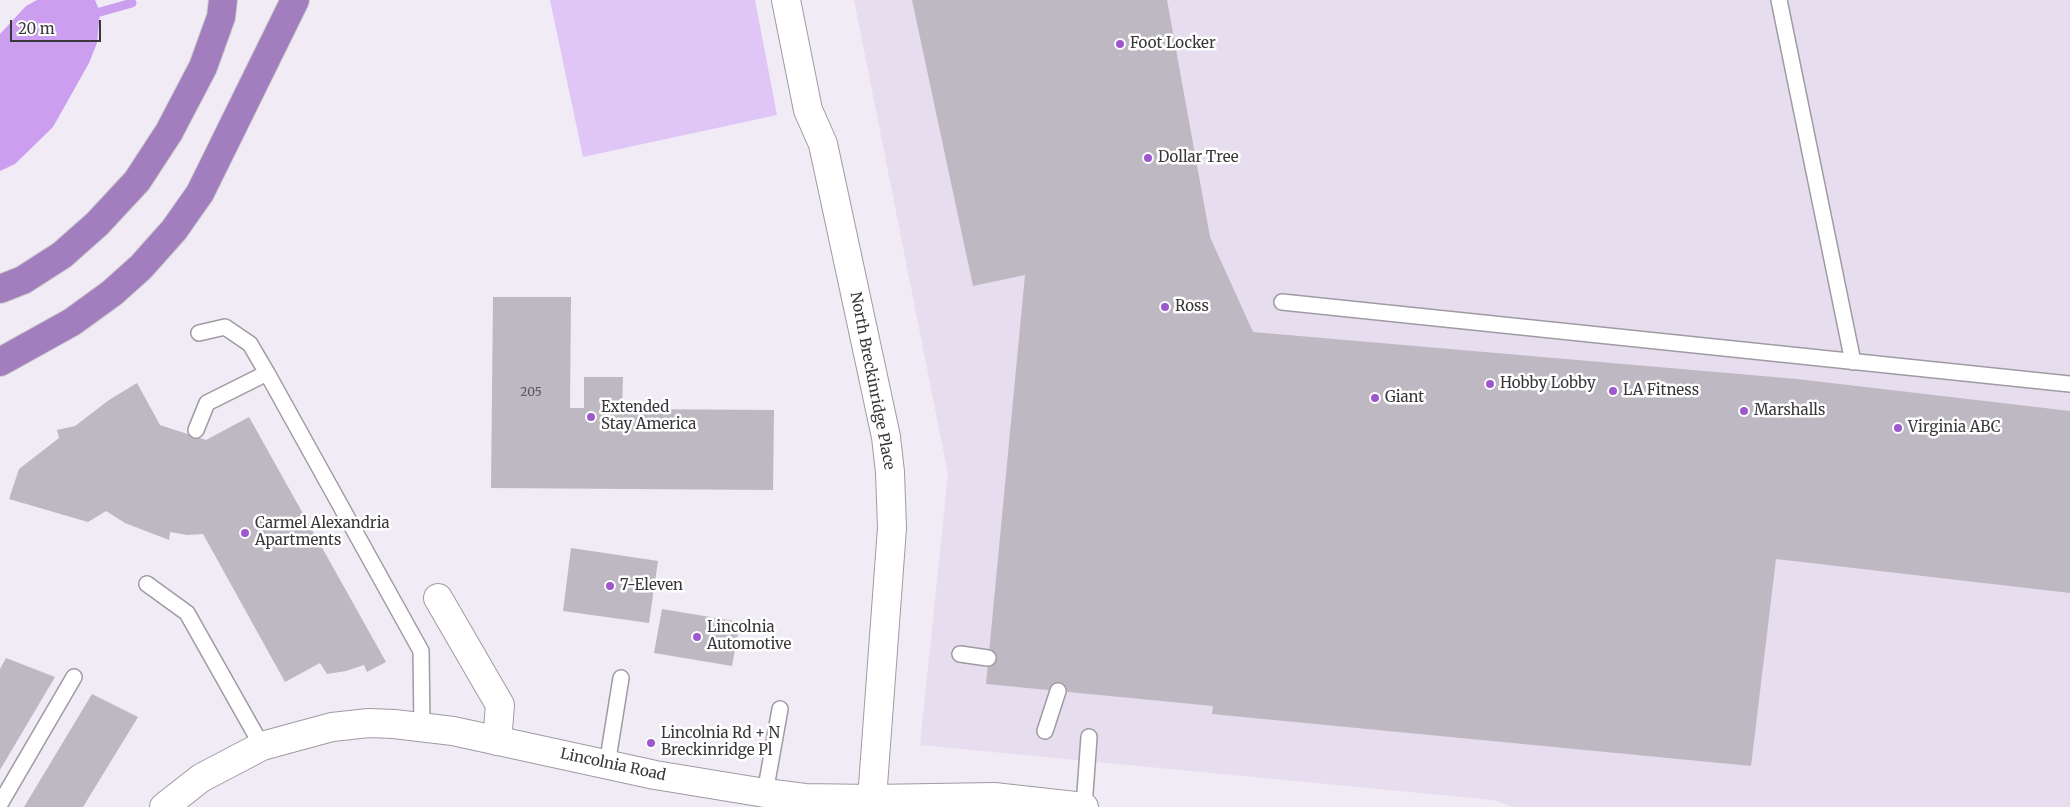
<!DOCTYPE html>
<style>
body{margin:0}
#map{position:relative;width:2070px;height:807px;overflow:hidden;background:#f1ebf6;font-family:Merriweather,serif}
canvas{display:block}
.scale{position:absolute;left:10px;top:20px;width:91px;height:22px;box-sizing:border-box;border:2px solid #3a373b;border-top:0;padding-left:6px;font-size:15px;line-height:18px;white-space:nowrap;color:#3a373b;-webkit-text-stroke:4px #fff;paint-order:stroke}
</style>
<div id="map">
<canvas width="2070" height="807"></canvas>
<div class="scale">20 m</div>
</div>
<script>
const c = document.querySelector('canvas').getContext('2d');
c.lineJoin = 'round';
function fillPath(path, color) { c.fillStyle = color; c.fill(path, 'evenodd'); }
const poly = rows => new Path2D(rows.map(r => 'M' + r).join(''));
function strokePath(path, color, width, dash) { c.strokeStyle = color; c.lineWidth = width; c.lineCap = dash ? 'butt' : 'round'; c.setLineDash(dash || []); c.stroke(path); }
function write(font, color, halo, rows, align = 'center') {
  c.font = font + ' Merriweather,serif'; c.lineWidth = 5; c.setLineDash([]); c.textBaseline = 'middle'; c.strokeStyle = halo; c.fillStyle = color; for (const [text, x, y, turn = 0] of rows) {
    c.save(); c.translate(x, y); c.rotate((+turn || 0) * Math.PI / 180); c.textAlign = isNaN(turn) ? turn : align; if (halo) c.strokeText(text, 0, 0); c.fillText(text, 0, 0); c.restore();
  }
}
const built = poly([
 [854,0,2070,0,2070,807,1514,807,1493,800,920,745,948,474]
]);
const green = poly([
 [550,0,755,0,777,115,583,157]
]);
const water = poly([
 [37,0,95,0,100,12,97,43,89,63,53,127,15,164,0,171,0,34,26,6]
]);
const stream = poly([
 [100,12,132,3]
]);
const building = poly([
 [912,0,1167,0,1210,237,1253,332,1797,379,2070,411,2070,593,1776,559,1751,766,1212,714,1213,706,986,684,1025,275,973,286],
 [493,297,571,297,570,408,584,408,584,377,623,377,622,409,774,410,773,490,491,488],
 [137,383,160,425,206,440,249,417,386,662,367,672,364,665,346,671,327,674,320,663,285,682,203,534,187,535,170,532,169,540,125,523,106,511,88,522,9,499,19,469,59,438,57,430,75,426,109,400],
 [571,548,658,561,649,623,563,611],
 [662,609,740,622,732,666,654,653],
 [6,658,55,677,0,770,0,669],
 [92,694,138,717,83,807,24,807]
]);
const service = poly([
 [1779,0,1853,362],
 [1282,302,2070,384],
 [199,333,225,327,250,344,267,373,421,651,422,727],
 [196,430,207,403,267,373],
 [147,584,187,613,262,746],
 [960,654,988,658],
 [1045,731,1058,691],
 [607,765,621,678],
 [765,793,780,709],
 [0,804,74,677],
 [1084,807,1089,737]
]);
const minor = poly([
 [786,0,808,110,823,144,886,437,890,472,892,528,872,799],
 [438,598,500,705,497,741],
 [164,807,201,778,262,746,332,727,369,723,394,724,453,731,655,775,765,793,805,798,872,799,994,797,1084,807]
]);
const motorway = poly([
 [0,289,23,280,62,255,97,224,137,181,169,132,203,67,221,17,223,0],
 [0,362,72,322,112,293,141,267,174,230,200,193,295,0]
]);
const markers = [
 [1120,44,5,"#9e58cd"],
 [1148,158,5,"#9e58cd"],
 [1165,307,5,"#9e58cd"],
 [1490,384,5,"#9e58cd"],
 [1613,391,5,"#9e58cd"],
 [1375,398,5,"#9e58cd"],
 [1744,411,5,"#9e58cd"],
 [591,417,5,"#9e58cd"],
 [1898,428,5,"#9e58cd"],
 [245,533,5,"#9e58cd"],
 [610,586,5,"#9e58cd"],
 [697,637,5,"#9e58cd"],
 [651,743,5,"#9e58cd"]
];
const numberNames = [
 ["205",531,393]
];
const poiNames = [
 ["Foot Locker",1130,44],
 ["Dollar Tree",1158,158],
 ["Ross",1175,307],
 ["Hobby Lobby",1500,384],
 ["LA Fitness",1623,391],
 ["Giant",1385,398],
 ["Extended",601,408],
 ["Stay America",601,425],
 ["Marshalls",1754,411],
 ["Virginia ABC",1908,428],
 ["Carmel Alexandria",255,524],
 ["Apartments",255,541],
 ["7-Eleven",620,586],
 ["Lincolnia",707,628],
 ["Automotive",707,645],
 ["Lincolnia Rd + N",661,734],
 ["Breckinridge Pl",661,751]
];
const streetNames = [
 ["North Breckinridge Place",872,381,79],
 ["Lincolnia Road",613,765,12]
];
fillPath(built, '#e6ddee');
fillPath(green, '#e0c6f6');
fillPath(water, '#cc9eef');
strokePath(stream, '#cc9eef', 9);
fillPath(building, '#bdb8c1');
strokePath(service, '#9f9aa3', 18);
strokePath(minor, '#9f9aa3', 30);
strokePath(motorway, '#cccbcc', 30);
strokePath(service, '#fff', 15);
strokePath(minor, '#fff', 28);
strokePath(motorway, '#a27ebe', 28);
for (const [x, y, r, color] of markers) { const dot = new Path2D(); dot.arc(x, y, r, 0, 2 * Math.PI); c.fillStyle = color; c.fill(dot); strokePath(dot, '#fff', 2); }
write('12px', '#5b575c', null, numberNames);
write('15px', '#3a373b', '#fff', poiNames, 'left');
write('15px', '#3a373b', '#fff', streetNames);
</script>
